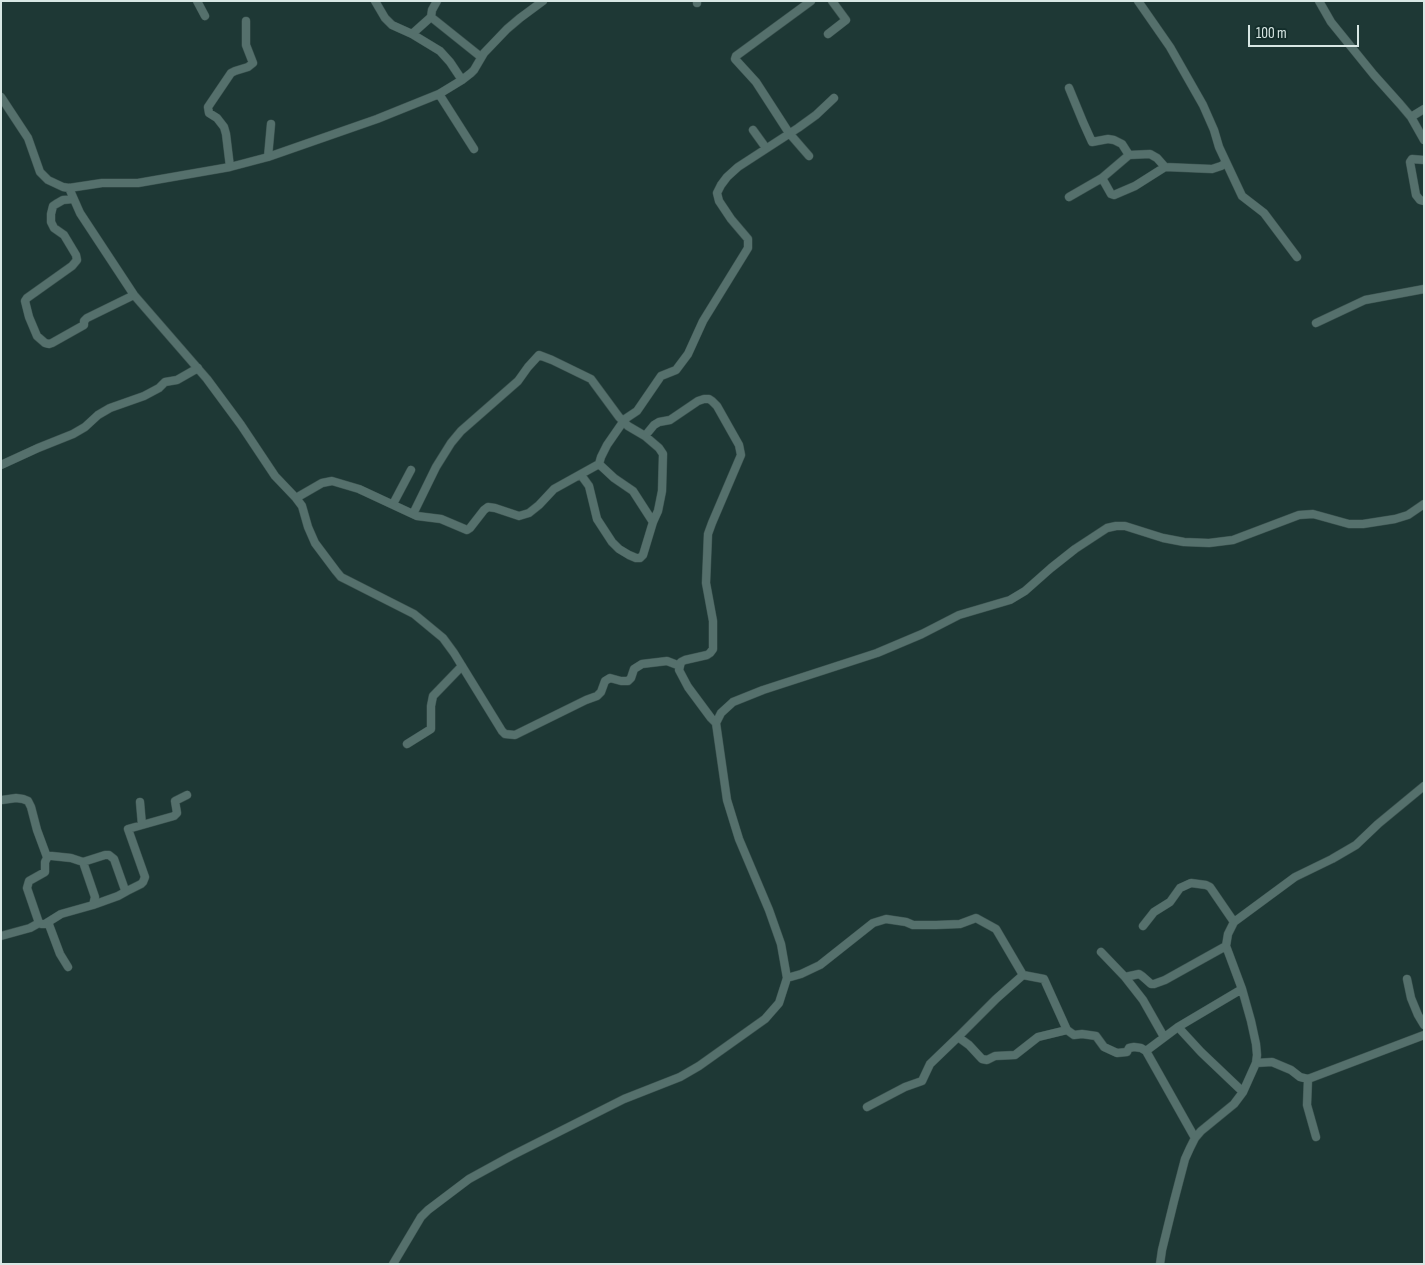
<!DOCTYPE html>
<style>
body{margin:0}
#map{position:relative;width:1425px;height:1265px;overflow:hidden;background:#1e3835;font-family:"Sofia Sans Condensed",sans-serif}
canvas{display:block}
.frame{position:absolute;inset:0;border:2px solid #d8e7e4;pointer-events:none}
.scale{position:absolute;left:1248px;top:25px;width:111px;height:22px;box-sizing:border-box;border:2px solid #d8e7e4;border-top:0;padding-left:6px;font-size:15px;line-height:18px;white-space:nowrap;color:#d8e7e4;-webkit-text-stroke:4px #142e2b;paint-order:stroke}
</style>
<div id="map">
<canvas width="1425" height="1265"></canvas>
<div class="frame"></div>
<div class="scale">100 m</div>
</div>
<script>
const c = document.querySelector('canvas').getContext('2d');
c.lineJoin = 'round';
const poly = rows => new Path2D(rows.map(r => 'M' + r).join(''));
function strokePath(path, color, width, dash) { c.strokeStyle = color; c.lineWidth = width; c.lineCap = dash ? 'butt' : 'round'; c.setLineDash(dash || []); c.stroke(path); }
const minor = poly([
 [197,1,205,16],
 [375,1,385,18,392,25,412,34,440,51,450,62,462,80],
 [437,1,432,10,431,17,481,57],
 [697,1,697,3],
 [1138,1,1170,47,1203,105,1214,130,1219,147,1242,196,1264,213,1297,257],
 [1319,1,1331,22,1374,75,1400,104,1411,117,1424,140],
 [412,34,431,17],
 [828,34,846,20,832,1],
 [1069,88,1083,122,1092,142,1108,139,1114,140,1122,144,1129,155],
 [439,94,474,149],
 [1,97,28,138,40,172,48,180,63,187,69,188,102,183,138,183,230,167,268,157,377,119,439,94,462,80,471,73,474,70,484,53,507,29,520,18,543,1],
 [1411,117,1424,109],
 [753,130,766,148],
 [809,156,789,133,756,82,735,59,736,56,811,1],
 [268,157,271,124],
 [1424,160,1412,159,1410,162,1416,195,1420,200,1424,201],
 [230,167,226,134,224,127,217,118,209,113,208,107,231,73,235,71,248,67,253,63,246,45,246,21],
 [1102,178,1111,194,1114,195,1135,186,1165,167,1212,169,1221,166,1226,163],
 [69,188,80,213,134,295,207,379,241,425,275,476,296,498,302,506,308,527,315,543,336,571,341,577,347,580,414,614,443,638,454,653,502,731,505,734,515,735,519,733,586,700,597,696,601,692,605,681,610,678,621,681,628,681,631,678,634,669,642,664,667,661,680,666],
 [1069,197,1102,178,1129,155,1150,154,1157,158,1165,167],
 [73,199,63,200,56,204,53,206,51,214,51,222,54,228,64,235,76,255,77,260,72,266,27,298,25,301,29,317,37,336,45,343,49,344,52,343,84,325,84,321,87,318,134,295],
 [1316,323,1365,300,1424,289],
 [599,464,614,478,633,491,653,522],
 [1,465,38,448,73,434,85,427,98,415,110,408,144,396,159,388,165,382,177,380,198,368],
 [581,475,589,486,597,519,612,542,619,549,629,555,636,558,640,558,643,555,653,522,658,511,662,491,663,454,659,448,645,436],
 [296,498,322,483,332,481,359,489,417,516,441,519,467,530,470,528,484,510,488,507,495,508,519,516,529,513,539,505,554,489,599,464,601,457,607,445,625,419,637,411,661,376,676,370,688,354,703,321,748,248,748,239,731,219,719,201,717,193,721,185,727,177,738,167,798,128,816,115,834,98],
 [393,504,411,470],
 [413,514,436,467,451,443,461,431,518,381,528,367,539,355,552,360,591,379,619,417,628,426,645,436,654,425,659,422,670,420,698,401,704,399,709,399,712,401,717,406,739,445,741,455,712,523,708,534,706,583,713,621,713,649,710,653,707,655,685,660,681,662,679,670,688,687,711,718,716,723],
 [407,744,431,729,431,706,433,696,462,666],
 [2,800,16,798,23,799,28,801,31,807,37,830,47,857],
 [140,802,142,825],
 [83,862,105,855,109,855,114,859,125,890,127,891,141,884,143,882,145,877,128,829,174,816,177,813,175,801,187,795],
 [93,905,118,896,127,891],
 [48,922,60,954,68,967],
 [1143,926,1154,912,1170,902,1180,888,1191,883,1206,885,1210,887,1234,922],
 [1,936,30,928,39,923,41,924,45,924,61,914,93,905,95,897,83,862,71,858,52,856,48,856,45,862,45,872,29,881,27,888,39,923],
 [1101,952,1125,977,1139,974,1142,976,1151,984,1154,984,1165,980,1226,946],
 [1125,977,1143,1000,1164,1037],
 [787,978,801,974,820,965,873,923,886,919,906,922,913,925,936,925,960,924,976,918,996,929,1023,975,1044,979,1067,1030],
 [1407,979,1411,998,1418,1015,1424,1025],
 [1178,1027,1201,1052,1243,1092],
 [958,1037,996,999,1023,975],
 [1146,1051,1195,1138],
 [1256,1063,1272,1062,1291,1070,1300,1077,1308,1079,1424,1035],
 [1308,1079,1307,1105,1316,1137],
 [867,1107,905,1087,922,1081,930,1064,958,1037,969,1045,982,1059,987,1060,995,1056,1015,1055,1038,1037,1067,1030,1074,1035,1082,1034,1096,1036,1104,1047,1117,1053,1127,1052,1129,1048,1134,1047,1141,1048,1146,1051,1178,1027,1242,989],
 [393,1264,421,1217,428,1210,469,1179,511,1156,624,1099,680,1077,699,1066,765,1019,779,1003,787,978,781,944,769,910,739,839,727,800,716,723,721,713,733,702,763,690,877,653,922,634,959,615,1010,600,1025,591,1051,568,1075,549,1107,528,1116,526,1125,526,1163,538,1184,542,1209,543,1233,540,1299,515,1313,514,1349,524,1363,524,1395,519,1408,515,1424,504],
 [1160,1264,1162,1250,1174,1201,1185,1159,1190,1148,1195,1138,1201,1131,1234,1104,1243,1092,1256,1063,1257,1055,1256,1044,1251,1021,1242,989,1226,946,1228,934,1234,922,1295,877,1332,859,1356,845,1378,824,1424,786]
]);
strokePath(minor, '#3c5350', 9);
strokePath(minor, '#55706c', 8);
</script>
